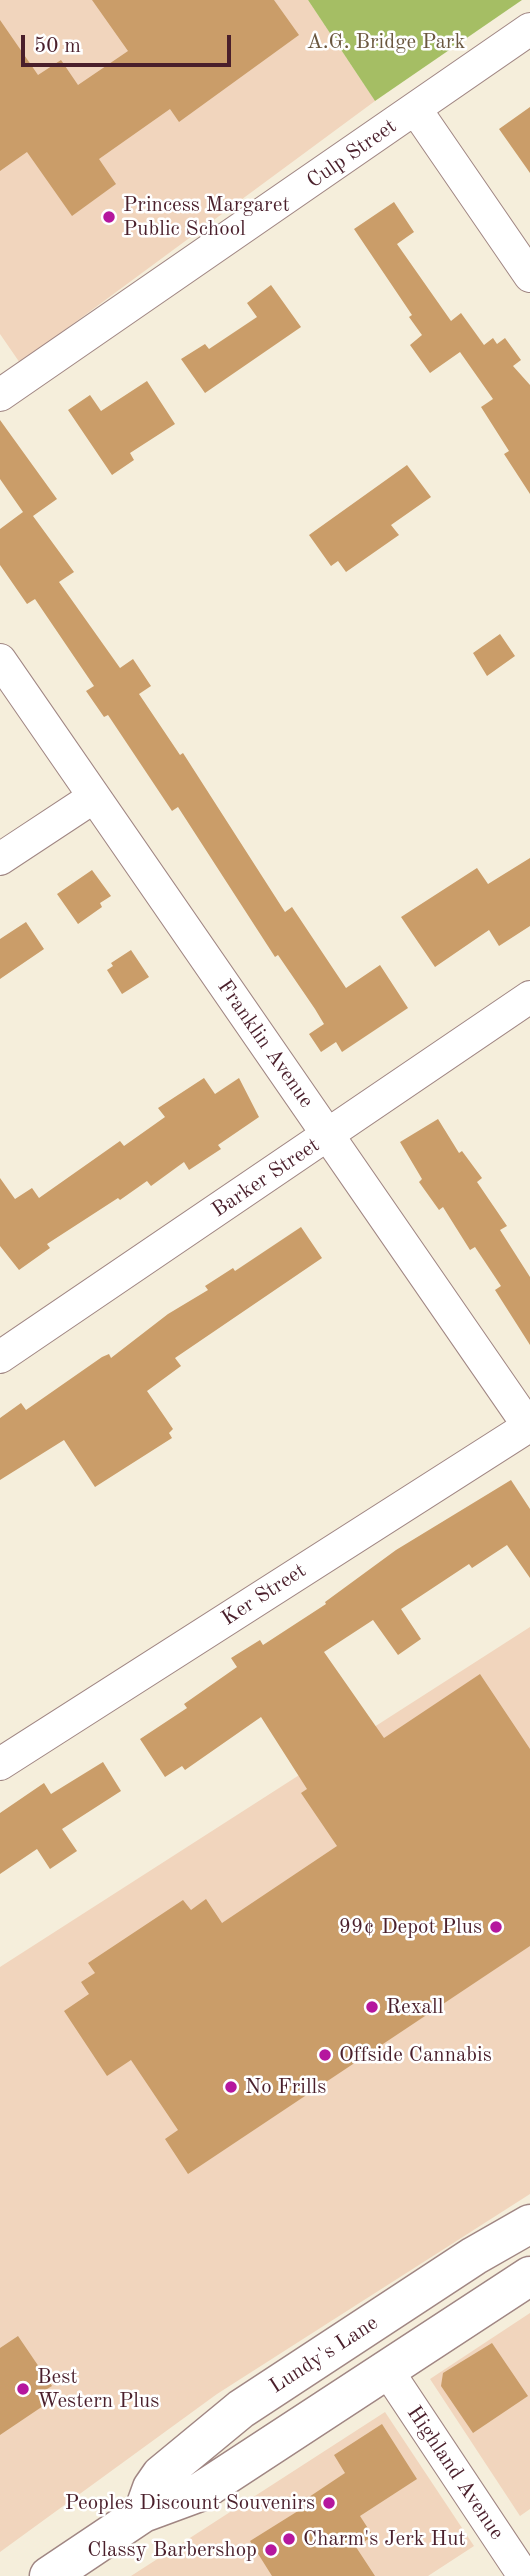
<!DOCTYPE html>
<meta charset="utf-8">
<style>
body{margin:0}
#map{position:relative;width:530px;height:2576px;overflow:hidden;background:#f5eedb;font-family:"Old Standard TT",serif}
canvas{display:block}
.scale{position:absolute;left:21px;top:35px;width:210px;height:32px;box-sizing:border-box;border:4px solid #4a1f2b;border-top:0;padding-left:9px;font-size:21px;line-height:24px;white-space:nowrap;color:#4a1f2b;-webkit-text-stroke:5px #fff;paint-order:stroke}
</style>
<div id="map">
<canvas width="530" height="2576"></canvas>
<div class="scale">50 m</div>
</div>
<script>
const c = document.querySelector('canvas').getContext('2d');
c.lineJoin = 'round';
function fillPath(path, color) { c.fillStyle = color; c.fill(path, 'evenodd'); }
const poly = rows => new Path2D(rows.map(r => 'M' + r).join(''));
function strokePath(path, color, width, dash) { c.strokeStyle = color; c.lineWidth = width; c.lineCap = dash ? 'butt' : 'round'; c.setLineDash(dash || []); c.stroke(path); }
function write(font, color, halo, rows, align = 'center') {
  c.font = font + ' "Old Standard TT",serif'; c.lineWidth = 5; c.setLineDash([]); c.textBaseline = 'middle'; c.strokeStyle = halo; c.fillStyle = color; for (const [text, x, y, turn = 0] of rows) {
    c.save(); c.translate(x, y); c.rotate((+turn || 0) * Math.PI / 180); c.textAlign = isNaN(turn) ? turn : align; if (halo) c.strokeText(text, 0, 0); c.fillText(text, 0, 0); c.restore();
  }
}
const built = poly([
 [0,0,308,0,375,101,20,363,0,334],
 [530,1627,530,2194,217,2394,0,2552,0,1967],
 [530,2313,530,2509,520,2516,430,2379],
 [385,2412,474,2546,428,2576,131,2576]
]);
const green = poly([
 [308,0,522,0,375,101]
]);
const building = poly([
 [92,0,274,0,299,35,179,122,170,109,99,159,116,184,72,216,27,152,0,171,0,20,38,75,61,60,78,85,128,51],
 [530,107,530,173,499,129],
 [394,202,414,232,397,244,451,321,461,313,484,345,493,338,497,344,505,338,521,360,513,366,530,385,530,494,504,454,509,451,481,407,493,399,460,352,430,373,410,345,422,335,409,317,412,315,354,229],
 [271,285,301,327,205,393,181,359,205,344,209,349,257,317,247,303],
 [147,381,175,424,130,453,134,460,112,475,68,410,90,395,101,411],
 [0,420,57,499,33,516,74,572,59,582,120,668,133,659,151,686,139,694,180,755,183,753,285,912,292,907,346,988,380,965,408,1008,342,1052,336,1042,321,1052,309,1034,324,1024,315,1009,278,955,275,957,178,807,172,811,108,715,104,717,86,691,94,686,35,599,27,604,0,565,0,529,23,512,0,479],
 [407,465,431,497,391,525,399,535,346,572,338,561,331,566,309,535],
 [500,634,515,656,487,676,473,653],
 [530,858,530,926,499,946,489,930,435,967,401,917,477,868,488,884],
 [92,870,111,896,100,903,102,907,78,924,57,894],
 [26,922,44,949,0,979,0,939],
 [131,950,149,977,122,994,107,970,113,966,111,963],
 [204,1078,215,1094,239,1078,259,1117,218,1145,221,1149,189,1170,184,1162,151,1186,147,1181,120,1200,118,1198,47,1244,50,1248,19,1270,0,1246,0,1178,15,1199,32,1188,39,1198,120,1141,124,1146,165,1117,158,1108],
 [438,1119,459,1153,462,1151,482,1178,477,1182,507,1226,500,1230,530,1277,530,1345,495,1290,501,1286,475,1247,470,1250,443,1207,439,1210,419,1182,422,1179,400,1142],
 [301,1227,322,1258,175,1358,181,1366,147,1391,173,1429,169,1433,172,1438,95,1487,64,1440,0,1480,0,1418,21,1403,26,1410,102,1357,109,1354,111,1358,168,1314,208,1290,205,1286,233,1268,235,1271],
 [511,1480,530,1509,530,1578,507,1545,472,1568,469,1564,401,1609,421,1639,398,1655,373,1620,324,1652,384,1738,480,1674,530,1749,530,1946,188,2174,165,2139,178,2130,131,2060,107,2076,64,2011,89,1994,81,1982,95,1973,88,1963,183,1900,191,1910,206,1899,222,1923,337,1846,301,1793,307,1789,261,1717,185,1770,182,1766,165,1777,140,1739,187,1708,184,1704,237,1667,231,1658,260,1640,263,1645,326,1604,325,1602,396,1550],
 [103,1762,121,1791,62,1829,77,1851,50,1869,37,1849,0,1874,0,1813,44,1783,51,1794],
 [18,2336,52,2386,42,2392,49,2402,0,2435,0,2348],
 [492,2343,528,2396,473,2433,441,2386,443,2373],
 [382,2424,417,2479,360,2516,373,2536,356,2547,375,2576,272,2576,250,2541,306,2506,303,2501,345,2473,334,2455]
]);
const minor = poly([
 [416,110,530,276],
 [0,395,530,29],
 [0,660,530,1428],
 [0,859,94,797],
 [0,1357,530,997],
 [0,1764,529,1426],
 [387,2370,524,2576]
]);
const secondary = poly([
 [143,2513,152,2488,161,2475,241,2409,474,2256,530,2224],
 [49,2576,143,2513,200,2492,530,2276]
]);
const markers = [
 [109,217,7,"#b5179e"],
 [496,1927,7,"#b5179e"],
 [372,2007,7,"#b5179e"],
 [325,2055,7,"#b5179e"],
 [231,2087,7,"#b5179e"],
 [23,2389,7,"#b5179e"],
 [329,2503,7,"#b5179e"],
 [289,2539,7,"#b5179e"],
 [271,2550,7,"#b5179e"]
];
const parkNames = [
 ["A.G. Bridge Park",386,42]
];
const streetNames = [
 ["Culp Street",352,154,-35],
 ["Franklin Avenue",265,1044,55],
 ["Barker Street",266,1178,-34],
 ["Ker Street",264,1595,-33],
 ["Lundy's Lane",324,2355,-33],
 ["Highland Avenue",455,2473,56]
];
const poiNames = [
 ["Princess Margaret",123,205],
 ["Public School",123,229],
 ["99¢ Depot Plus",482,1927,"right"],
 ["Rexall",386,2007],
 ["Offside Cannabis",339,2055],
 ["No Frills",245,2087],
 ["Best",37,2377],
 ["Western Plus",37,2401],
 ["Peoples Discount Souvenirs",315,2503,"right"],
 ["Charm's Jerk Hut",303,2539],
 ["Classy Barbershop",257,2550,"right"]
];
fillPath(built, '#f1d5bd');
fillPath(green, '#a5be64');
fillPath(building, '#ca9d69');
strokePath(minor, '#a08683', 34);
strokePath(secondary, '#a08683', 41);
strokePath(minor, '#fff', 32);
strokePath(secondary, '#fff', 38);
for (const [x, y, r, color] of markers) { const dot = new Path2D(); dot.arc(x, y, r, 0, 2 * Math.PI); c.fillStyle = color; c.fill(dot); strokePath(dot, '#fff', 2.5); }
write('21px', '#6a573f', '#fff', parkNames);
write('21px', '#4a1f2b', '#fff', streetNames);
write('21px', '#4a1f2b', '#fff', poiNames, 'left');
</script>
